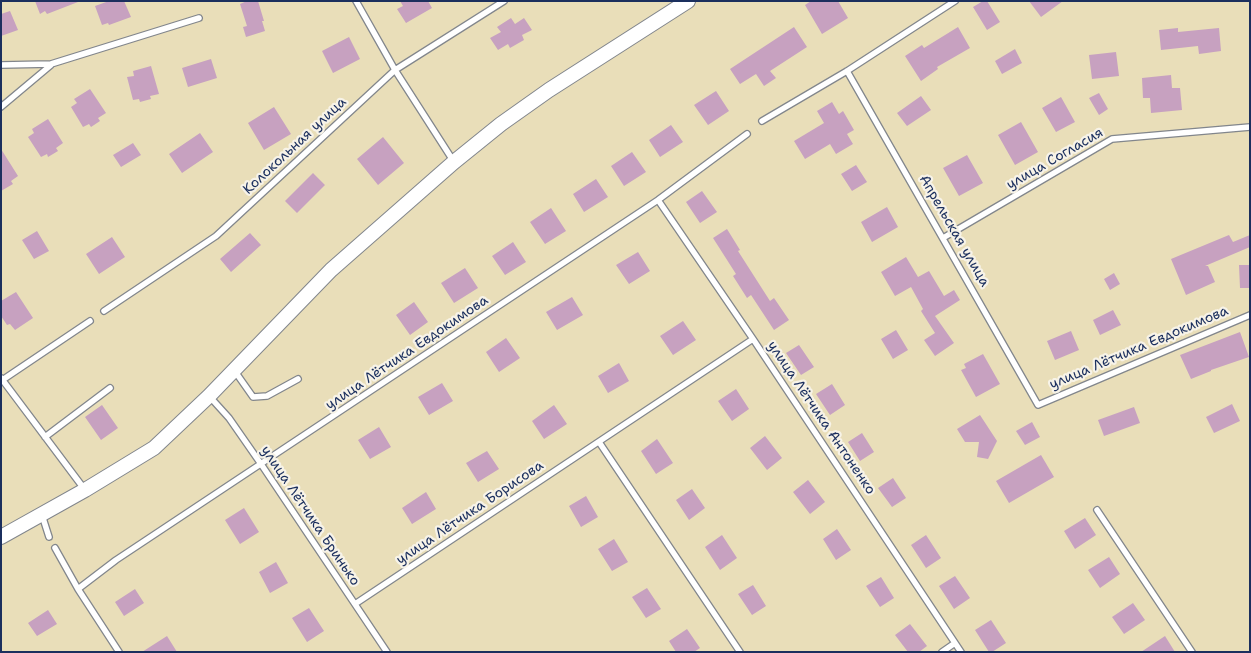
<!DOCTYPE html>
<meta charset="utf-8">
<style>
body{margin:0}
#map{position:relative;width:1251px;height:653px;overflow:hidden;background:#e9deb9;font-family:"Shantell Sans",sans-serif}
canvas{display:block}
.frame{position:absolute;inset:0;border:2px solid #1b2f5e;pointer-events:none}
</style>
<div id="map">
<canvas width="1251" height="653"></canvas>
<div class="frame"></div>
</div>
<script>
const c = document.querySelector('canvas').getContext('2d');
c.lineJoin = 'round';
function fillPath(path, color) { c.fillStyle = color; c.fill(path, 'evenodd'); }
const poly = rows => new Path2D(rows.map(r => 'M' + r).join(''));
function strokePath(path, color, width, dash) { c.strokeStyle = color; c.lineWidth = width; c.lineCap = dash ? 'butt' : 'round'; c.setLineDash(dash || []); c.stroke(path); }
function write(font, color, halo, rows, align = 'center') {
  c.font = font + ' "Shantell Sans",sans-serif'; c.lineWidth = 4.5; c.setLineDash([]); c.textBaseline = 'middle'; c.strokeStyle = halo; c.fillStyle = color; for (const [text, x, y, turn = 0] of rows) {
    c.save(); c.translate(x, y); c.rotate((+turn || 0) * Math.PI / 180); c.textAlign = isNaN(turn) ? turn : align; if (halo) c.strokeText(text, 0, 0); c.fillText(text, 0, 0); c.restore();
  }
}
const building = poly([
 [35,1,78,1,78,2,47,14,45,11,40,14],
 [109,1,124,1,131,17,109,25,108,23,102,25,95,6],
 [247,1,258,1,264,21,262,21,265,31,246,37,243,27,247,26,240,4],
 [400,1,428,1,432,8,406,23,397,9,403,6],
 [811,1,838,1,848,18,822,34,805,5],
 [983,1,987,1,1000,22,987,30,973,7],
 [1029,1,1063,1,1041,17],
 [10,11,18,30,1,36,1,14],
 [511,18,515,24,524,18,532,30,522,35,524,40,510,48,508,44,498,50,490,38,501,32,497,27],
 [794,27,807,47,770,71,776,78,764,86,756,74,740,84,730,69],
 [958,27,970,48,937,67,938,69,921,81,905,56,922,45,924,48],
 [1178,28,1178,32,1219,28,1221,51,1199,54,1198,46,1161,50,1159,30],
 [349,37,360,59,333,73,322,51],
 [1015,49,1022,63,1002,74,995,61],
 [1116,52,1119,76,1092,79,1089,55],
 [211,59,217,78,188,87,182,68],
 [151,66,159,94,150,96,151,99,140,102,139,99,133,100,127,77,134,76,133,71],
 [1171,75,1172,88,1180,88,1182,110,1151,113,1150,98,1143,98,1142,78],
 [90,89,106,113,98,118,100,121,91,127,89,124,83,127,71,107,77,103,74,99],
 [716,91,729,111,708,125,694,105],
 [1099,93,1108,109,1099,115,1089,98],
 [921,96,931,110,907,126,897,113],
 [1061,97,1075,122,1056,132,1042,108],
 [832,102,839,114,843,111,854,130,847,134,853,144,836,154,830,144,805,159,794,141,824,123,817,111],
 [274,107,291,134,264,150,248,123],
 [48,119,63,143,56,148,58,151,48,157,47,154,41,157,28,137,34,133,32,129],
 [1021,122,1038,152,1015,165,998,135],
 [671,125,683,142,660,157,649,140],
 [200,133,213,152,182,173,169,154],
 [383,137,404,163,378,185,357,159],
 [133,143,141,155,121,167,113,155],
 [1,149,18,176,11,181,13,184,1,191],
 [632,152,646,172,624,186,611,166],
 [967,155,983,183,959,196,943,168],
 [856,165,867,182,852,191,841,174],
 [313,173,325,185,297,213,285,201],
 [596,179,608,197,584,212,573,194],
 [702,191,717,212,700,223,686,202],
 [887,207,898,227,872,242,861,222],
 [551,208,566,231,545,244,530,222],
 [727,229,740,250,738,251,770,301,774,298,789,320,774,330,751,295,747,298,733,276,736,274,713,238],
 [37,231,49,251,34,259,22,240],
 [250,233,261,245,231,272,220,259],
 [1229,235,1233,242,1250,235,1250,247,1205,266,1208,266,1215,282,1186,295,1171,259],
 [112,237,125,257,99,274,86,254],
 [513,242,526,262,505,275,492,256],
 [638,252,650,271,629,284,616,265],
 [906,257,918,277,929,271,944,296,954,290,960,300,935,316,954,343,935,356,924,340,935,333,921,311,923,309,911,287,895,296,881,272],
 [1239,265,1250,265,1250,288,1240,288],
 [465,268,478,288,454,303,441,283],
 [1114,273,1120,284,1110,290,1104,279],
 [16,292,33,318,15,330,10,324,7,325,1,316,1,301],
 [572,297,583,315,557,330,546,312],
 [414,302,428,322,410,335,396,315],
 [1113,310,1121,325,1100,335,1093,320],
 [683,321,696,340,673,355,660,336],
 [896,330,908,350,893,359,881,339],
 [1071,331,1079,350,1055,360,1047,341],
 [1240,332,1249,357,1211,370,1211,371,1191,379,1180,355],
 [506,338,520,358,499,372,486,352],
 [799,345,814,367,801,375,786,353],
 [983,354,1000,384,976,397,961,370,966,368,964,364],
 [619,363,629,381,608,393,598,376],
 [442,383,453,401,429,415,418,397],
 [832,384,845,405,830,415,816,394],
 [736,389,749,409,732,421,718,401],
 [1232,404,1240,421,1214,433,1206,417],
 [102,405,118,428,101,440,85,417],
 [554,405,567,424,544,439,532,421],
 [1134,407,1140,423,1104,436,1098,420],
 [980,415,997,441,988,459,977,457,979,442,965,442,957,429],
 [1032,422,1040,437,1025,445,1016,431],
 [379,427,391,447,370,459,358,440],
 [862,433,874,452,860,461,848,442],
 [765,436,782,458,767,470,750,448],
 [657,439,673,463,656,474,641,451],
 [487,451,499,469,478,482,466,463],
 [1041,455,1054,477,1009,503,996,481],
 [893,478,906,498,892,507,878,488],
 [808,480,825,502,810,514,793,492],
 [692,489,705,508,689,520,676,500],
 [426,492,436,509,412,524,402,508],
 [586,496,598,517,581,527,569,506],
 [244,508,259,532,240,544,225,520],
 [1085,518,1096,535,1075,549,1064,531],
 [837,529,851,550,836,560,823,539],
 [722,535,737,558,720,570,705,547],
 [926,535,941,558,926,568,911,545],
 [614,539,628,562,612,571,598,549],
 [1109,557,1120,574,1100,588,1088,570],
 [276,562,288,583,270,593,259,572],
 [955,576,970,598,954,609,939,586],
 [881,577,894,598,880,607,866,586],
 [753,585,766,606,752,615,738,594],
 [647,588,661,609,646,618,632,597],
 [135,589,144,603,124,616,115,602],
 [1133,603,1145,620,1124,634,1112,617],
 [309,608,324,631,307,642,292,618],
 [48,610,57,624,37,636,28,623],
 [991,620,1006,643,992,652,989,652,975,630],
 [910,624,927,646,919,652,908,652,895,635],
 [687,629,700,648,694,652,676,652,669,641],
 [167,636,177,652,142,652],
 [1165,636,1175,652,1141,652]
]);
const service = poly([
 [356,1,395,70,454,162],
 [1,65,51,64,199,18],
 [847,71,1038,405,1250,315],
 [1,107,51,65],
 [762,121,847,71,955,1],
 [658,200,753,339,961,652],
 [943,238,1112,139,1250,127],
 [104,311,216,236,395,70,504,1],
 [234,370,253,397,267,396,298,379],
 [1,378,85,490],
 [1,381,90,321],
 [210,397,229,418,261,464,387,652],
 [45,437,110,388],
 [599,442,740,652],
 [1097,510,1192,652],
 [42,515,49,537],
 [55,548,78,589,119,652],
 [78,589,116,560,658,200,747,134],
 [355,604,753,339],
 [942,652,955,643]
]);
const tertiary = poly([
 [1,537,85,490,154,448,209,396,331,270,454,162,501,124,549,90,688,1]
]);
const streetNames = [
 ["Колокольная улица",295,146,-43],
 ["улица Согласия",1055,159,-30],
 ["Апрельская улица",954,231,60],
 ["улица Лётчика Евдокимова",1139,348,-23],
 ["улица Лётчика Евдокимова",407,353,-34],
 ["улица Лётчика Антоненко",821,418,56],
 ["улица Лётчика Борисова",470,513,-34],
 ["улица Лётчика Бринько",310,516,56]
];
fillPath(building, '#c7a1c0');
strokePath(service, '#82868c', 8);
strokePath(tertiary, '#82868c', 16);
strokePath(service, '#fff', 5.5);
strokePath(tertiary, '#fff', 14);
write('14px', '#1b2f5e', '#f7f3e8', streetNames);
</script>
